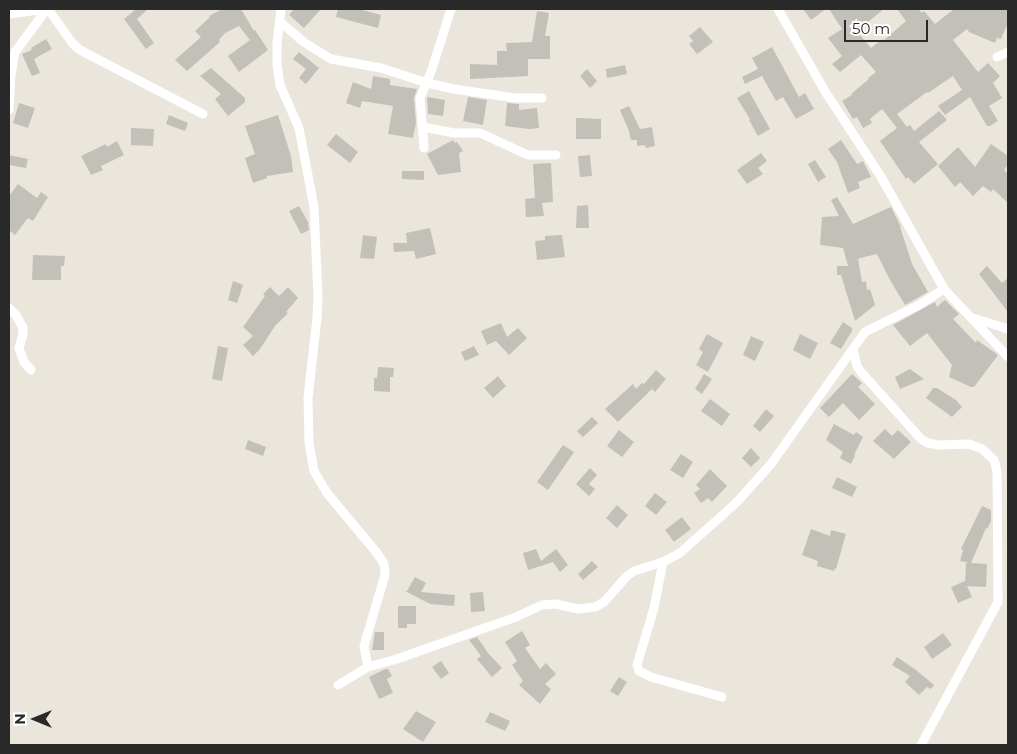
<!DOCTYPE html>
<style>
body{margin:0}
#map{position:relative;width:1017px;height:754px;overflow:hidden;background:#eae6dc;font-family:Montserrat,sans-serif}
canvas{display:block}
.frame{position:absolute;inset:0;border:10px solid #292929;pointer-events:none}
.north{position:absolute;left:10px;top:694px;width:50px;height:50px;-webkit-text-stroke:4px #fff;paint-order:stroke;rotate:270deg;font-size:14px;font-weight:700;line-height:20px;text-align:center;color:#292929}
.north::after{content:'';display:block;margin:auto;width:18px;height:22px;background:#292929;clip-path:polygon(50% 0,100% 100%,50% 72%,0 100%)}
.scale{position:absolute;left:844px;top:20px;width:84px;height:22px;box-sizing:border-box;border:2px solid #292929;border-top:0;padding-left:6px;font-size:15px;line-height:18px;white-space:nowrap;color:#292929;-webkit-text-stroke:4px #fff;paint-order:stroke}
</style>
<div id="map">
<canvas width="1017" height="754"></canvas>
<div class="frame"></div>
<div class="north">N</div>
<div class="scale">50 m</div>
</div>
<script>
const c = document.querySelector('canvas').getContext('2d');
c.lineJoin = 'round';
function fillPath(path, color) { c.fillStyle = color; c.fill(path, 'evenodd'); }
const poly = rows => new Path2D(rows.map(r => 'M' + r).join(''));
function strokePath(path, color, width, dash) { c.strokeStyle = color; c.lineWidth = width; c.lineCap = dash ? 'butt' : 'round'; c.setLineDash(dash || []); c.stroke(path); }
const building = poly([
 [136,9,148,9,137,19,154,43,146,49,124,19],
 [222,9,241,9,254,31,255,30,268,50,239,72,228,56,250,40,239,26,225,33,219,40,220,42,187,71,175,60,201,37,195,31,210,17,209,16],
 [294,9,321,9,304,28,289,15],
 [338,9,359,9,381,15,378,28,336,17],
 [803,9,826,9,811,20],
 [829,9,884,9,857,31,871,48,882,39,883,41,906,21,897,9,918,9,922,13,924,11,935,24,954,9,1008,9,1008,23,1001,39,997,38,995,43,969,32,967,29,953,40,978,72,988,63,1000,76,993,83,1002,98,989,106,998,121,990,126,987,126,970,97,945,115,938,106,962,90,953,76,928,93,927,92,897,114,907,127,910,125,914,131,939,111,947,120,919,142,938,164,914,184,908,177,906,179,880,141,897,128,882,109,870,119,872,123,863,128,857,117,853,119,842,101,852,95,851,94,869,79,868,78,876,72,861,55,840,72,832,64,842,56,828,38,842,29],
 [537,11,549,13,545,36,550,36,550,59,528,59,528,76,470,79,470,64,497,65,497,51,507,51,506,43,532,42],
 [700,27,713,42,697,54,689,44,693,41,689,36],
 [46,39,52,49,34,59,40,73,32,76,22,54,32,50,31,48],
 [772,47,799,97,805,93,814,109,796,119,783,97,776,101,762,76,745,84,742,77,758,69,752,58],
 [299,52,319,68,306,84,299,78,306,69,293,59],
 [625,65,627,74,607,78,606,69],
 [211,68,245,98,245,102,228,116,215,99,221,94,200,76],
 [587,69,597,81,590,88,580,76],
 [373,76,390,79,390,85,417,89,414,98,416,123,413,138,388,134,393,106,362,101,360,108,346,103,353,82,371,89],
 [749,91,770,129,758,136,749,120,750,119,737,98],
 [427,97,445,100,443,116,428,114],
 [468,97,487,100,483,125,463,121],
 [19,103,35,108,28,128,13,123],
 [507,103,519,104,519,110,537,108,539,128,529,129,505,126],
 [629,106,640,129,652,127,655,146,646,148,645,145,637,146,637,140,631,140,629,131,620,110],
 [169,115,188,123,185,131,166,124],
 [278,115,291,156,293,172,267,176,267,178,253,183,245,158,255,154,245,126],
 [576,118,601,119,601,139,576,139],
 [131,128,154,129,153,146,131,145],
 [336,134,358,152,350,163,327,145],
 [453,140,455,143,457,142,463,151,459,153,461,172,438,175,427,154],
 [841,140,857,164,863,161,871,177,858,182,860,188,848,193,837,162,828,149],
 [117,141,124,155,101,166,103,170,91,175,81,156,106,144,107,147],
 [991,144,1008,156,1008,164,1004,170,1008,174,1008,203,993,189,991,192,983,186,973,196,960,182,955,187,938,166,958,147,975,167],
 [761,153,767,161,758,168,763,174,747,184,737,170],
 [9,155,28,159,26,168,9,165],
 [590,155,592,176,580,177,578,156],
 [815,160,826,177,818,182,808,164],
 [551,163,553,202,542,203,544,216,526,217,525,199,535,198,533,164],
 [402,171,424,171,424,180,402,179],
 [18,184,37,198,41,192,48,197,33,221,28,218,15,235,9,230,9,196],
 [837,197,853,224,891,207,901,227,900,227,912,264,928,292,905,305,890,280,877,254,860,258,858,259,862,282,866,281,867,290,870,289,875,305,855,321,841,275,837,275,837,266,848,266,843,248,820,245,822,217,839,216,831,200],
 [588,205,589,228,576,228,577,206],
 [299,206,308,222,309,230,301,234,289,211],
 [430,228,436,254,416,259,414,251,394,252,393,243,407,243,406,233],
 [363,235,377,237,374,259,360,258],
 [562,235,565,257,537,260,535,241,545,240,545,236],
 [33,255,65,256,64,266,61,266,61,280,32,280],
 [987,266,1002,283,1008,278,1008,312,979,274],
 [233,281,243,285,237,303,228,300],
 [270,287,279,296,288,287,298,298,286,312,288,313,275,326,260,349,253,356,243,345,253,336,243,327,265,296,263,294],
 [945,300,959,314,953,319,976,343,977,340,998,355,974,387,971,387,949,377,952,365,927,333,910,346,893,325,935,302,937,307],
 [843,322,852,328,852,331,841,349,830,343],
 [501,323,507,337,518,328,527,338,509,355,496,341,487,345,481,331],
 [707,334,723,343,708,372,696,365,703,352,699,349],
 [800,334,818,343,810,359,793,350],
 [751,336,764,342,755,361,743,355],
 [218,346,228,348,222,381,212,379],
 [474,346,479,355,465,361,461,352],
 [378,367,394,368,393,377,390,377,390,392,374,391,374,378,377,378],
 [910,369,924,379,900,389,895,377],
 [656,370,666,379,655,392,652,389,618,422,605,409,633,384,636,389,642,383,644,384],
 [704,374,712,379,702,394,695,389],
 [852,374,862,383,858,387,875,404,859,420,843,403,829,417,820,408],
 [498,376,506,386,493,398,484,388],
 [933,388,937,388,956,400,962,407,952,417,926,398],
 [710,399,730,414,722,426,701,411],
 [766,409,774,416,760,432,753,426],
 [592,417,598,423,583,437,577,431],
 [834,424,854,435,856,432,863,437,854,455,855,456,851,464,840,458,843,452,826,440],
 [885,429,892,436,898,430,911,442,894,459,873,441],
 [619,430,634,442,622,457,607,446],
 [248,440,266,447,263,456,245,449],
 [563,445,574,452,548,490,537,482],
 [751,448,760,458,751,467,742,458],
 [681,454,693,462,683,478,670,470],
 [590,468,597,475,589,484,595,489,589,496,576,484],
 [710,469,727,486,712,502,708,498,701,503,694,493,700,489,696,485],
 [837,477,857,487,852,497,832,488],
 [655,493,667,502,656,515,645,506],
 [617,505,628,515,617,528,606,518],
 [982,506,991,510,991,521,987,529,986,528,971,563,987,564,986,587,967,586,972,597,958,603,951,587,965,581,965,582,966,563,969,563,960,561,963,550,961,549],
 [682,517,691,529,674,542,665,530],
 [811,529,830,536,831,530,846,534,836,569,835,568,834,571,817,566,818,561,802,555],
 [536,549,541,561,556,549,568,565,560,572,553,562,528,570,523,553],
 [592,561,598,567,583,580,578,574],
 [415,577,426,583,421,592,455,595,454,606,430,604,405,591,407,591],
 [483,592,485,611,471,612,470,593],
 [398,606,416,606,416,624,407,624,407,628,398,628],
 [522,631,530,645,525,648,540,669,546,663,556,674,545,684,551,689,540,704,519,685,523,681,512,665,517,661,505,642],
 [375,632,384,632,384,650,372,650],
 [943,633,952,645,932,659,924,647],
 [477,637,488,653,502,668,492,677,477,659,481,656,469,640],
 [897,657,916,670,934,685,931,689,927,687,919,695,905,682,910,676,892,665],
 [441,661,449,673,441,679,432,667],
 [385,669,388,669,392,676,387,679,393,693,379,699,369,677],
 [619,677,627,682,618,696,610,691],
 [416,711,436,722,423,742,403,729],
 [490,712,510,721,505,731,485,722]
]);
const minor = poly([
 [48,9,73,44,80,50,203,114],
 [281,9,277,44,277,64,280,85,299,128,314,207,318,297,317,318,308,398,309,443,314,471,327,493,377,553,384,564,385,575,364,646,368,667],
 [778,9,826,93,880,175,944,289,1008,357],
 [9,14,46,9],
 [279,21,305,43,331,59,381,68,427,83,454,89,515,98,542,98],
 [997,57,1008,52],
 [9,110,11,75,15,52,47,9],
 [423,127,454,133,480,133,528,155,556,155],
 [424,148,420,98,431,72,451,9],
 [9,308,16,315,23,328,23,334,19,348,24,362,31,370],
 [973,318,1008,329],
 [853,349,857,366,861,372,921,439,928,443,938,445,969,444,982,449,994,460,997,471,998,602,921,745],
 [663,562,654,608,637,665,639,671,651,677,722,697],
 [338,685,368,667,397,659,516,617,542,605,556,604,578,609,595,607,604,602,626,577,634,571,663,562,680,553,736,503,771,464,865,332,919,305,944,289]
]);
fillPath(building, '#c2c0b8');
strokePath(minor, '#fff', 9);
</script>
